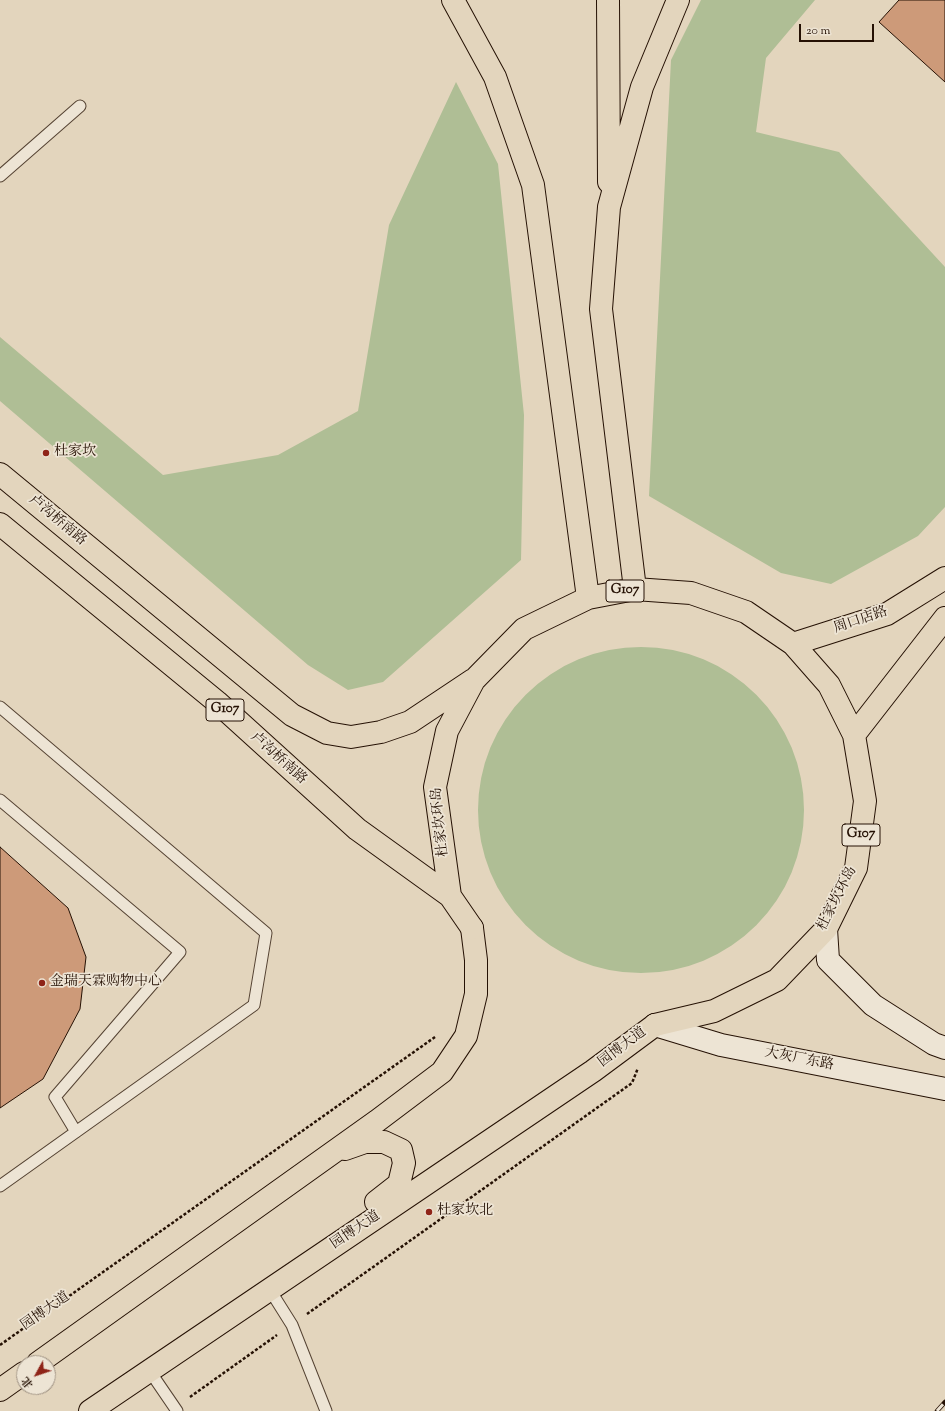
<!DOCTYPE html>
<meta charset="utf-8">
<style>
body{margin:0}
#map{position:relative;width:945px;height:1411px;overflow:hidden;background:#e3d5bd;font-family:"Sorts Mill Goudy","Noto Serif SC",serif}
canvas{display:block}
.north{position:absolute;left:16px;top:1355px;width:40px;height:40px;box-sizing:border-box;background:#ede4d4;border:1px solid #9d9081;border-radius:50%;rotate:230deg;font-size:11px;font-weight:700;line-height:16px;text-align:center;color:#251104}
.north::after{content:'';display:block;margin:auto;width:14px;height:18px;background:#8f2418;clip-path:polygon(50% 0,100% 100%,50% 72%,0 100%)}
.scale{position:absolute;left:799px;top:24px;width:75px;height:18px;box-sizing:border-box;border:2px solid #251104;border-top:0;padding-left:5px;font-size:12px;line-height:14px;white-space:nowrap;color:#251104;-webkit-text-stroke:3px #ede4d4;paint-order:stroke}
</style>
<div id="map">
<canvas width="945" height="1411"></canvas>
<div class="north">北</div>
<div class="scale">20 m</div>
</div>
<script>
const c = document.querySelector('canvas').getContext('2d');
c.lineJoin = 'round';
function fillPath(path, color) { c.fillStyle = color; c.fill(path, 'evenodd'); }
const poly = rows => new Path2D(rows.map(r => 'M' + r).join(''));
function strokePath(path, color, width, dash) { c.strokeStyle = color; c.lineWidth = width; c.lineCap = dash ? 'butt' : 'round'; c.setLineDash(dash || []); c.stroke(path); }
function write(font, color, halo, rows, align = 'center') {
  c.font = font + ' "Sorts Mill Goudy","Noto Serif SC",serif'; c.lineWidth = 3.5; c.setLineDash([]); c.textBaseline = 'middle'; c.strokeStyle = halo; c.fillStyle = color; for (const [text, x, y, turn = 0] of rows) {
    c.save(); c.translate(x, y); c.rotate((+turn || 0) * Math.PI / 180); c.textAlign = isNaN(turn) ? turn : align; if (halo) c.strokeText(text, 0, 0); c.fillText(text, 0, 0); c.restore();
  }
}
const green = poly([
 [701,0,815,0,766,58,756,132,839,152,945,267,945,507,918,536,831,584,781,573,649,496,671,60],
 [456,82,498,164,524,415,521,560,383,682,348,690,308,665,0,401,0,337,163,475,278,455,358,411,389,225],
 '478 810a163 163 0 1 1 326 0a163 163 0 1 1-326 0Z'
]);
const building = poly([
 [899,0,945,0,945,82,879,22,899,0],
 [0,847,68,908,86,957,80,1009,43,1079,0,1108,0,847]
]);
const path = poly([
 [307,1314,632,1083,638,1068],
 [0,1345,435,1037],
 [190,1397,277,1335]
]);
const lane = poly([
 [0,176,80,106],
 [0,707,266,933,254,1005,0,1186],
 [0,800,180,952,55,1097,76,1132],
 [270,1290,292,1325,326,1411],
 [149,1370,177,1411]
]);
const secondary = poly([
 [826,929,828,960,873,1005,934,1044,945,1048],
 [655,1025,721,1045,945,1089]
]);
const primary = poly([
 [345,1149,365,1142,384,1142,401,1150,404,1163,399,1184,376,1202],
 [38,1363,377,1121,442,1072,466,1036,476,994,476,960,472,928],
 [0,1390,24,1373],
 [90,1411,593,1071,655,1025]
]);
const highway = poly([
 [453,0,495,77,533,185,588,598],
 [608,0,609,182],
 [0,474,292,715,327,733,351,737,381,732,410,722,473,680],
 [0,524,217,702,357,829,450,896],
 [635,589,601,309,609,207,642,87,678,0],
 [793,644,887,614,945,578],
 [854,735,945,618],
 [472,928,450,896,435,787,447,731,474,680,524,629,588,598,635,589,691,593,746,612,793,644,829,685,854,735,865,801,856,868,826,929,777,980,714,1011,655,1025]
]);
const rail = poly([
 [937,1411,945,1402]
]);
const markers = [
 [46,453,4,"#8f2418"],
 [42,983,4,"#8f2418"],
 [429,1212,4,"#8f2418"]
];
const shields = [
 [625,591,38],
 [225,710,38],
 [861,835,38]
];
const shieldNames = [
 ["G107",625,591],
 ["G107",225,710],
 ["G107",861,835]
];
const poiNames = [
 ["杜家坎",54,453],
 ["金瑞天霖购物中心",50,983],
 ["杜家坎北",437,1212]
];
const streetNames = [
 ["卢沟桥南路",57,521,40],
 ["周口店路",861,621,-19],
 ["卢沟桥南路",278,759,42],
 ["杜家坎环岛",441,822,-96],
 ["杜家坎环岛",838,899,-63],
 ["园博大道",623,1048,-37],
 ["大灰厂东路",799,1060,11],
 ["园博大道",356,1231,-34],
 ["园博大道",46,1312,-35]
];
fillPath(green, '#afbe95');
fillPath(building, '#cd9a79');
strokePath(building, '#251104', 1);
strokePath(lane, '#544232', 13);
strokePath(secondary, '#251104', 24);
strokePath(primary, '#251104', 24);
strokePath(highway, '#251104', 24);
strokePath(path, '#251104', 2.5, [3, 2]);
strokePath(lane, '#ede4d4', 11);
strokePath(secondary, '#ede4d4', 22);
strokePath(primary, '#e3d5bd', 22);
strokePath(highway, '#e3d5bd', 22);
strokePath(rail, '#251104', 4.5);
strokePath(rail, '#ede4d4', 3, [9]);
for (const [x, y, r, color] of markers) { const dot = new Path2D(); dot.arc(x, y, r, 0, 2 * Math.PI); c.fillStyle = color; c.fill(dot); strokePath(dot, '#ede4d4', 1.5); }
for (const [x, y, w] of shields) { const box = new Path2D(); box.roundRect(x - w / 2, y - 11, w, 22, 3); c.fillStyle = '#ede4d4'; c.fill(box); strokePath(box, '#251104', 1); }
write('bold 13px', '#251104', null, shieldNames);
write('14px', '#251104', '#ede4d4', poiNames, 'left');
write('14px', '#251104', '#ede4d4', streetNames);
</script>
